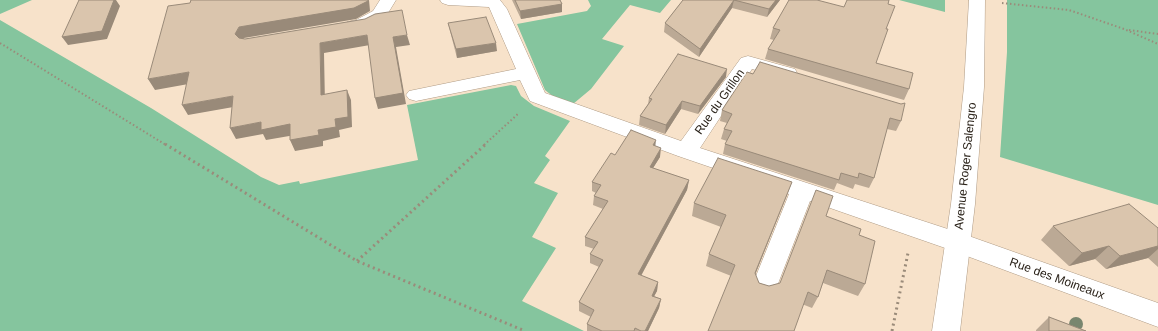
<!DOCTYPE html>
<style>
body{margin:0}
canvas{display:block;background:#f7e2ca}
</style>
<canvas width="1158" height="331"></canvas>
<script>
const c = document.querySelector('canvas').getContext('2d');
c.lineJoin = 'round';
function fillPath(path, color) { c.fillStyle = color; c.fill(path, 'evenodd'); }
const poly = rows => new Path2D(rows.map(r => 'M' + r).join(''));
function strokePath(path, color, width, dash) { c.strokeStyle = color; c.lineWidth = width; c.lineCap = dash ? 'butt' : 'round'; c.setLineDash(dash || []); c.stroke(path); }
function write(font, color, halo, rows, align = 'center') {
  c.font = font + ' Helvetica,sans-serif'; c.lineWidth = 3.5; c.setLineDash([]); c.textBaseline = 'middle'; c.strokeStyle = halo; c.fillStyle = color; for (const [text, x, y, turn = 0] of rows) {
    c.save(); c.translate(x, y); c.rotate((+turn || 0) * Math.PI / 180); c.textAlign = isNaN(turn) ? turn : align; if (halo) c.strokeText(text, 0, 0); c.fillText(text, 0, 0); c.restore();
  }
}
const green = poly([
 [0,0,32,0,0,14],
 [588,0,671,0,660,13,630,5,602,39,624,46,591,89,573,104,555,98,545,90,517,24,587,11,591,6],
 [899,0,945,0,945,12],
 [1007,0,1158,0,1158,205,1000,157,1007,52],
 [0,20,151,108,261,177,279,185,299,181,300,184,418,160,407,105,511,85,516,86,521,96,534,106,570,121,545,156,550,160,534,183,558,193,532,237,556,248,522,301,584,331,0,331]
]);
const pathFar1 = poly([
 [1002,3,1069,10,1124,29,1158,44],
 [1129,30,1158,34],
 [0,43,166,145],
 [484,145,519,113]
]);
const path = poly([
 [165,144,357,261,525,331],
 [357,261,486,144],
 [892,331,908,253]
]);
const street = poly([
 [380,0,396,0,385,18,368,28,353,31,347,30,344,26,347,22,356,20,373,11,380,0],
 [440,0,500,0,507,9,545,93,681,141,741,58,748,56,795,69,797,73,795,77,788,79,752,69,700,148,966,235,1158,303,1158,327,948,249,810,201,774,294,765,297,756,294,752,286,789,194,678,156,530,101,520,80,416,101,409,99,406,95,409,91,516,69,489,7,448,5,442,3,440,0]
]);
const secondary = poly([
 [969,0,985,0,984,87,975,204,960,331,932,331,951,204,964,87,969,0]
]);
const trees = [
 [1076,324]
];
const wall = poly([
 [512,0,560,0,562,4,562,12,521,19],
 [683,0,780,0,767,17,732,8,699,57,664,32,665,23],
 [888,4,886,29,876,63,909,89,904,100,765,59,768,49,774,40,770,39,773,28,844,7],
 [448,23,497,51,457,58,450,31],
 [747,72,901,121,896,131,887,129,874,178,869,188,855,184,853,189,837,183,834,190,723,154,725,144,727,141,721,139,724,129,727,123,720,121,722,110],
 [726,77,698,114,681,109,665,134,639,125,640,116,648,104,649,98],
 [655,146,660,157,653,168,689,180,687,190,641,276,658,282,657,291,654,296,661,299,659,308,648,331,587,331,587,324,591,317,579,311,579,302,599,267,590,263,590,254,594,249,585,246,585,237,603,209,593,205,594,196,596,193,592,191,592,182,615,155],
 [792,182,755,274,759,283,769,286,780,283,826,216,859,235,865,284,858,296,823,283,818,297,812,308,706,266,709,254,721,227,692,216,694,203],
 [1053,226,1158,228,1158,267,1148,258,1106,269,1095,259,1069,266,1041,240],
 [1049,317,1086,331,1036,331,1036,330]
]);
const shadedWall = poly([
 [114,0,116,0,120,6,107,39,68,45,62,37],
 [369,0,370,11,356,19,244,38,240,44,235,34,239,27],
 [734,0,732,8,699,57,700,49],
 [776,0,780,0,767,17,769,9],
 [562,4,562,12,521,19,520,11],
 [367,35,370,45,324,53,325,105,321,95,320,43],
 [407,35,410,45,396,47,406,104,378,109,375,98,393,37],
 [496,43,497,51,457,58,456,49],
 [727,69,726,77,698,114,700,106],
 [189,72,194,83,155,90,148,79],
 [347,90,351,100,352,127,339,130,340,137,323,141,323,146,295,151,290,140,318,130,335,119],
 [233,96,239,106,188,115,182,105],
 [682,101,681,109,665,134,666,125],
 [261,122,290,124,295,135,266,140,263,134,236,139,230,128],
 [656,140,655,149,653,145],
 [661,148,660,157,648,176,650,167],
 [689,180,687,190,637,283,638,274],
 [792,182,787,195,751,285,755,273],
 [1109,246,1095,259,1069,266,1082,253],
 [1158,246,1158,249,1148,258,1106,269,1120,256],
 [658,282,657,291,650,304,652,296],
 [661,299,659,308,648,331,645,331]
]);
const building = poly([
 [79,0,114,0,102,31,62,37,79,0],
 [191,0,368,0,368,1,354,8,239,27,235,34,239,38,245,39,365,19,375,14,402,10,407,35,393,37,403,93,375,98,367,35,320,43,321,95,347,90,348,117,335,119,336,127,318,130,319,135,290,140,290,124,261,130,261,122,230,128,233,96,182,105,189,72,148,79,168,6,190,3,191,0],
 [515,0,560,0,562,4,520,11,515,0],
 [683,0,776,0,769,9,734,0,700,49,665,23,683,0],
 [789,0,817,0,844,7,847,0,889,0,888,4,895,6,886,29,888,29,876,63,913,73,909,89,768,49,780,30,773,28,789,0],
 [486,17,496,43,456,49,448,23,486,17],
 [678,54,727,69,700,106,682,101,666,125,640,116,652,99,649,98,678,54],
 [760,62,901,104,905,103,901,121,890,118,874,178,859,173,858,178,841,173,839,180,725,144,732,131,724,129,732,114,722,110,747,72,753,74,760,62],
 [631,130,656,140,653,145,661,148,650,167,689,180,638,274,658,282,652,296,661,299,645,331,641,331,635,328,634,331,602,331,587,324,594,310,579,302,603,260,590,254,598,242,585,237,608,201,594,196,601,185,592,182,611,153,615,155,631,130],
 [718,158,792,182,755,273,759,283,769,286,780,283,816,190,833,196,826,216,861,229,859,235,875,241,865,284,827,270,818,297,808,292,794,331,708,331,735,265,709,254,726,215,694,203,718,158],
 [1129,204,1158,228,1158,246,1120,256,1109,246,1082,253,1053,226,1129,204],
 [1049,317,1086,331,1049,331,1049,317]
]);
const streetNames = [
 ["Rue du Grillon",720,102,-55],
 ["Avenue Roger Salengro",966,166,-84],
 ["Rue des Moineaux",1057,279,20]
];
fillPath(green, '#85c59e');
strokePath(street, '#af9b85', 1);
strokePath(secondary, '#af9b85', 1);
strokePath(pathFar1, '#9a8b7a', 2, [1.5, 2.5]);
strokePath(path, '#9a8b7a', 3, [2, 3.5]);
fillPath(street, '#fff');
fillPath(secondary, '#fff');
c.fillStyle = '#79866f';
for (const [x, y] of trees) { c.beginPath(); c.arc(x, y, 7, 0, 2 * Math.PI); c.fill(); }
fillPath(wall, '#bba995');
fillPath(shadedWall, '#998a79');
fillPath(building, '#dac5ad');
strokePath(building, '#998a79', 1);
write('12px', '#2a2219', '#fff', streetNames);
</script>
